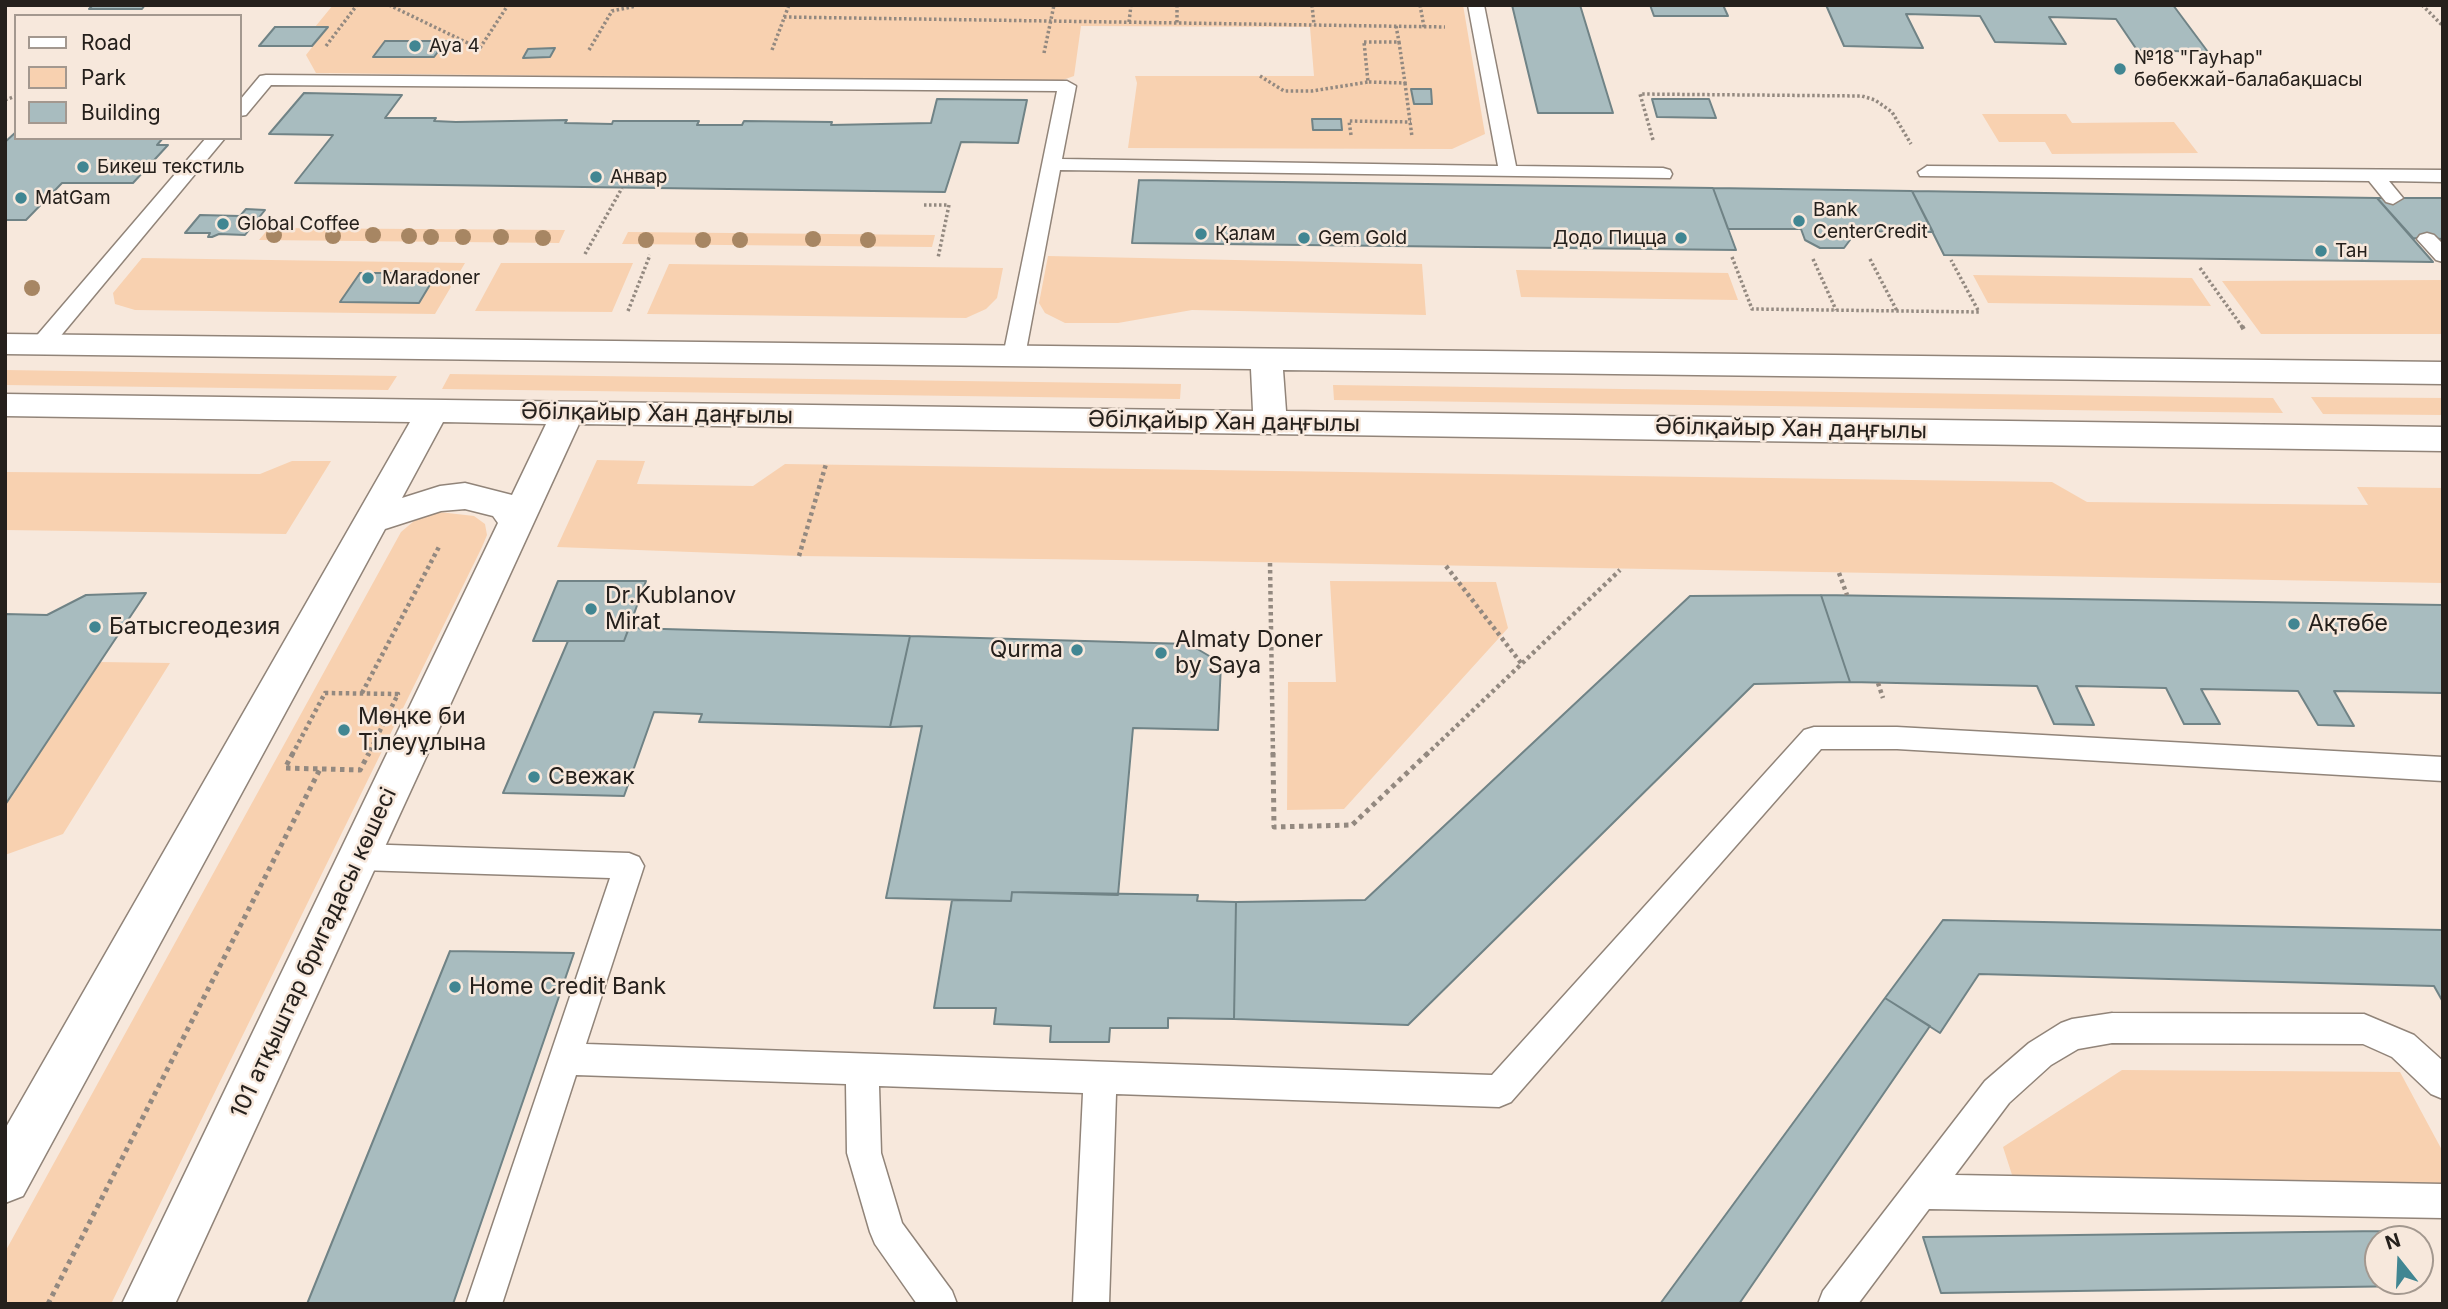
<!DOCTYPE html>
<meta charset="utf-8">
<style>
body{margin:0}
#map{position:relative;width:2448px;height:1309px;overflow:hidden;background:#f7e8dc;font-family:Inter,sans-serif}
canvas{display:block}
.frame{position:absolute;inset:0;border:7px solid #25201c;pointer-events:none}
.legend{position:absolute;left:14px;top:14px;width:228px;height:126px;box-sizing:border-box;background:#f7e8dc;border:2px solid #a3988f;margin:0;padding:9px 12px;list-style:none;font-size:21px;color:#25201c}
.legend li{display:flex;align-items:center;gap:14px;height:35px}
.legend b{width:35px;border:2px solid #a3988f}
.north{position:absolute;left:2364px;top:1225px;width:70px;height:70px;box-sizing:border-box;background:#f7e8dc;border:2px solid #a3988f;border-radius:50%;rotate:342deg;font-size:19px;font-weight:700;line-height:28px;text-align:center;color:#25201c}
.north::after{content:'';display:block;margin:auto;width:24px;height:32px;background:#418692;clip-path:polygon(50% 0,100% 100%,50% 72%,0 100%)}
</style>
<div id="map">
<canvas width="2448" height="1309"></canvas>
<div class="frame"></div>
<ul class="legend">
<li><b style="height:9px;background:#fff"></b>Road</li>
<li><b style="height:19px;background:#f8d1b0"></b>Park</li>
<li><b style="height:19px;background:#a8bcbf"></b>Building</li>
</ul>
<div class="north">N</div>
</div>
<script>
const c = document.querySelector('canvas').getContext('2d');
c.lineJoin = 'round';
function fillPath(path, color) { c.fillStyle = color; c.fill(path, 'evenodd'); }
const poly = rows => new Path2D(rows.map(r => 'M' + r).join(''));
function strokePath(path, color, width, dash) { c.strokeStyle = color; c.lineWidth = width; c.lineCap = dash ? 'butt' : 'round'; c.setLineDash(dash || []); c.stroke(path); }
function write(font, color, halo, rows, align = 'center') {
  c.font = font + ' Inter,sans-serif'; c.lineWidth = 5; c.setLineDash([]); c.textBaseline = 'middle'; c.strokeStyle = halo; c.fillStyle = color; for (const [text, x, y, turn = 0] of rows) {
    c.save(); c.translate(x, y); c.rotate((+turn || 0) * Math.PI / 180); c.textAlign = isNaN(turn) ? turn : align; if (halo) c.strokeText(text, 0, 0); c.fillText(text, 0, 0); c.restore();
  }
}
const green = poly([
 [333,5,1463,5,1485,134,1452,149,1128,148,1137,83,1135,76,1314,76,1310,27,1081,26,1074,76,1057,82,316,73,306,55,327,28,315,27],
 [1982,114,2066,114,2072,123,2174,122,2198,153,2052,154,2045,142,1999,142],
 [269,228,565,230,559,243,259,240],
 [628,232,935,235,932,247,622,244],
 [1048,256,1422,264,1426,315,1192,310,1118,323,1065,323,1045,313,1039,303],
 [142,258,465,263,435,314,135,310,115,304,113,293],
 [501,263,633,263,612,312,475,311],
 [669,264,1003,268,997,298,986,309,966,318,647,314],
 [1516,270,1728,273,1738,300,1521,297],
 [1973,275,2192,278,2211,306,1988,303],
 [2443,280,2443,334,2261,334,2222,281],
 [5,370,397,376,388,390,5,385],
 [450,374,1181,384,1180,399,442,389],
 [1333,385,2273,398,2283,413,1334,400],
 [2311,397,2443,398,2443,415,2323,414],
 [597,460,645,461,637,484,753,486,785,464,2052,482,2087,502,2368,505,2357,487,2443,488,2443,583,1196,561,799,556,557,547],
 [292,461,331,461,286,534,5,530,5,472,260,474],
 [439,512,474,516,485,524,487,535,482,547,111,1304,5,1304,5,1252,401,532,414,521],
 [1330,581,1496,582,1508,628,1344,809,1287,810,1288,682,1336,682],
 [100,662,170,663,63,834,5,855,5,805],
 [2122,1070,2400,1072,2443,1152,2443,1185,2014,1181,2003,1147]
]);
const building = poly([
 [93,5,145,5,142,9,89,9,93,5],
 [1512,5,1580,5,1613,113,1538,113,1512,5],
 [1650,5,1723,5,1728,16,1654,16,1650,5],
 [1826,5,2173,5,2208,52,2137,50,2116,19,2049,17,2066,44,1995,42,1980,16,1906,14,1923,48,1844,46,1826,5],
 [275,27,328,27,312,46,259,46,275,27],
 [385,41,446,41,434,57,373,57,385,41],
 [555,48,550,57,523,58,528,49,555,48],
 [1411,89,1431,89,1432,104,1414,104,1411,89],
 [304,93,402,95,385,118,436,118,434,121,456,122,567,120,565,123,612,124,613,121,699,121,697,125,742,125,744,121,832,122,831,125,931,123,937,99,1027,100,1018,143,961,142,945,192,295,183,333,135,269,134,304,93],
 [1652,99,1709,99,1716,118,1657,117,1652,99],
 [1312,119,1341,119,1342,130,1313,130,1312,119],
 [16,132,16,138,163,138,157,145,168,145,133,183,62,183,26,220,5,220,5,142,16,132],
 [1139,180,1713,188,1736,250,1132,243,1139,180],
 [1713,188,1912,191,1933,232,1846,231,1850,240,1844,248,1820,248,1805,240,1801,229,1728,229,1713,188],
 [1912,191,2377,198,2433,262,1944,255,1912,191],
 [2377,198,2443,198,2443,239,2413,238,2377,198],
 [246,209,265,210,245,235,219,234,212,237,208,237,210,233,185,233,200,215,240,216,246,209],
 [360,273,437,273,419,303,340,302,360,273],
 [558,581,646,581,624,641,533,641,558,581],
 [146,593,100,662,5,805,5,614,47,615,86,595,146,593],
 [1821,595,1850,682,1754,684,1408,1025,1234,1019,1236,902,1365,900,1690,596,1821,595],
 [1821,595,2443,605,2443,693,2334,691,2354,726,2318,725,2298,691,2201,689,2220,724,2184,724,2166,688,2076,686,2094,725,2054,724,2037,686,1850,682,1821,595],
 [629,628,910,636,890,727,699,722,702,714,654,712,624,796,503,793,568,641,624,641,629,628],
 [910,636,1189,644,1221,663,1218,730,1133,728,1118,895,1012,892,1011,901,886,898,922,726,890,727,910,636],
 [1012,892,1198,895,1197,901,1236,902,1234,1019,1168,1018,1168,1028,1110,1028,1109,1042,1050,1042,1051,1026,994,1024,996,1008,934,1008,952,900,1011,901,1012,892],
 [1943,920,2443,930,2443,1002,2434,986,1979,974,1940,1033,1885,998,1943,920],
 [450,951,574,953,453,1304,307,1304,450,951],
 [1885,998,1930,1026,1739,1304,1660,1304,1885,998],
 [2382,1231,2386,1239,2378,1239,2378,1281,2408,1281,2410,1286,1941,1293,1923,1237,2382,1231]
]);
const pathFar2 = poly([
 [389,5,474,46],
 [636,5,789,5],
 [1177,5,1177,23],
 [1312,5,1314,25],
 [1420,5,1424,27],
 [2422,5,2443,26],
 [784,17,1445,27],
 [1129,22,1131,5],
 [1396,26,1399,42],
 [1364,42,1399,42,1405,83,1368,82,1364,42],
 [326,46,357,5],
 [480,48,508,5],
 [589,50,612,11,636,6],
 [772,50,789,5],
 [1044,53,1054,5],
 [1260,76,1284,91,1312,91,1368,82],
 [1405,83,1412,137],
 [5,100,16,96],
 [1351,135,1349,121,1411,122],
 [1653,140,1640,94,1862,96,1875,100,1892,112,1911,144],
 [924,205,949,205,938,258],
 [585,254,622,188],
 [1732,257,1752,309,1979,312,1951,260],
 [1813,259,1836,310],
 [1870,259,1897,311],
 [2200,268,2243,328],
 [628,311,650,255]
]);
const pathFar1 = poly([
 [2242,326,2244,330],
 [799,556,826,464],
 [1270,563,1273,755],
 [1446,566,1521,663],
 [1839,573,1847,595],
 [1878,683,1883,698],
 [362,693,440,545],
 [292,755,325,693,398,694,368,755],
 [1426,755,1620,570]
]);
const path = poly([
 [293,753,285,768,360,770,369,753],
 [1273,753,1274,827,1352,825,1428,753],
 [48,1304,320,769]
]);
const lane = poly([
 [1468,5,1484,5,1516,166,1663,168,1670,170,1672,174,1670,178,1060,170,1025,356,1022,361,1014,363,1006,361,1003,356,1057,91,271,85,246,115,240,116,240,100,260,76,266,75,1067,81,1076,86,1062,159,1498,166,1468,5],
 [206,138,225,138,49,350,33,350,30,345,33,340,206,138],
 [1927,166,2443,170,2443,182,2389,181,2403,198,2393,204,2386,202,2369,181,1920,176,1918,172,1927,166],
 [2427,233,2434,235,2443,244,2443,262,2436,260,2417,239,2420,235,2427,233],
 [1814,727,1897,727,2443,757,2443,781,1897,749,1821,749,1511,1102,1499,1107,1116,1094,1109,1304,1073,1304,1083,1093,879,1086,881,1153,902,1223,952,1291,957,1304,917,1304,875,1244,870,1232,847,1153,846,1084,576,1075,502,1304,466,1304,610,878,360,870,350,866,345,857,350,848,360,844,629,853,639,857,644,866,586,1044,1492,1075,1804,730,1814,727],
 [2112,1013,2364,1014,2414,1035,2443,1061,2443,1099,2431,1094,2392,1057,2363,1044,2112,1043,2078,1049,2051,1065,2009,1103,1955,1175,2443,1184,2443,1218,1929,1209,1858,1304,1818,1304,1823,1291,1985,1081,2029,1043,2061,1023,2072,1019,2112,1013]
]);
const secondary = poly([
 [5,334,2443,362,2443,384,1283,370,1286,411,2443,427,2443,451,579,424,175,1304,122,1304,498,523,493,516,465,509,441,511,385,529,23,1196,5,1203,5,1129,410,422,5,416,5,394,1253,411,1251,369,5,354,5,334],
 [443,422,546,424,512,495,465,483,440,486,402,498,443,422]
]);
const trees = [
 [274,235],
 [373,235],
 [333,236],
 [409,236],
 [431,237],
 [463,237],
 [501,237],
 [543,238],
 [813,239],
 [646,240],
 [703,240],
 [740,240],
 [868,240],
 [32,288]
];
const markers = [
 [415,46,7,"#418692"],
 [2120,69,7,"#418692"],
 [83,167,7,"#418692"],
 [596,177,7,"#418692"],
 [21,198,7,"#418692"],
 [1799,221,7,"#418692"],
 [223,224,7,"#418692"],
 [1201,234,7,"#418692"],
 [1304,238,7,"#418692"],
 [1681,238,7,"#418692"],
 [2321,251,7,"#418692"],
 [368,278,7,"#418692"],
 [591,609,7,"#418692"],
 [2294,624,7,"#418692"],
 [95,627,7,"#418692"],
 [1077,650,7,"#418692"],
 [1161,653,7,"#418692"],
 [344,730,7,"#418692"],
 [534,777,7,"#418692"],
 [455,987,7,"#418692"]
];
const farPoinames = [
 ["Aya 4",429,46],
 ["№18 \"ГауҺар\"",2134,58],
 ["бөбекжай-балабақшасы",2134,80],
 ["Бикеш текстиль",97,167],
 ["Анвар",610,177],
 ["MatGam",35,198],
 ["Bank",1813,210],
 ["CenterCredit",1813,232],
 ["Global Coffee",237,224],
 ["Қалам",1215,234],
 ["Gem Gold",1318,238],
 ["Додо Пицца",1667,238,"right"],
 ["Тан",2335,251],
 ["Maradoner",382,278]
];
const streetNames = [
 ["Әбілқайыр Хан даңғылы",657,414,1],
 ["Әбілқайыр Хан даңғылы",1224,422,1],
 ["Әбілқайыр Хан даңғылы",1791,429,1],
 ["101 атқыштар бригадасы көшесі",314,953,-65]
];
const poiNames = [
 ["Dr.Kublanov",605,596],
 ["Mirat",605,622],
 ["Ақтөбе",2308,624],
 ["Батысгеодезия",109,627],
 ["Almaty Doner",1175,640],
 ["by Saya",1175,666],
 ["Qurma",1063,650,"right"],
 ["Мөңке би",358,717],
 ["Тілеуұлына",358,743],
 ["Свежак",548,777],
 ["Home Credit Bank",469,987]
];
fillPath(green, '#f8d1b0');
fillPath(building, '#a8bcbf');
strokePath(building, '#708386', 2);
strokePath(lane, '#918479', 3);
strokePath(secondary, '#918479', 3);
strokePath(pathFar2, '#938980', 3.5, [2.5, 2.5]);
strokePath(pathFar1, '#938980', 4.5, [3.5, 3.5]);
strokePath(path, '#938980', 5, [4.5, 4.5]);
fillPath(lane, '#fff');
fillPath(secondary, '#fff');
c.fillStyle = '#a78663';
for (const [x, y] of trees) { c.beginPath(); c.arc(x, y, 8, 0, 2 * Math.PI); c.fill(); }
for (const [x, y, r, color] of markers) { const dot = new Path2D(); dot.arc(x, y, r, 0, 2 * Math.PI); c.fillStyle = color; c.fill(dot); strokePath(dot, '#f7e8dc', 2.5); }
write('19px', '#25201c', '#f7e8dc', farPoinames, 'left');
write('23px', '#25201c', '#f7e8dc', streetNames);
write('23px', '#25201c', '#f7e8dc', poiNames, 'left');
</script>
